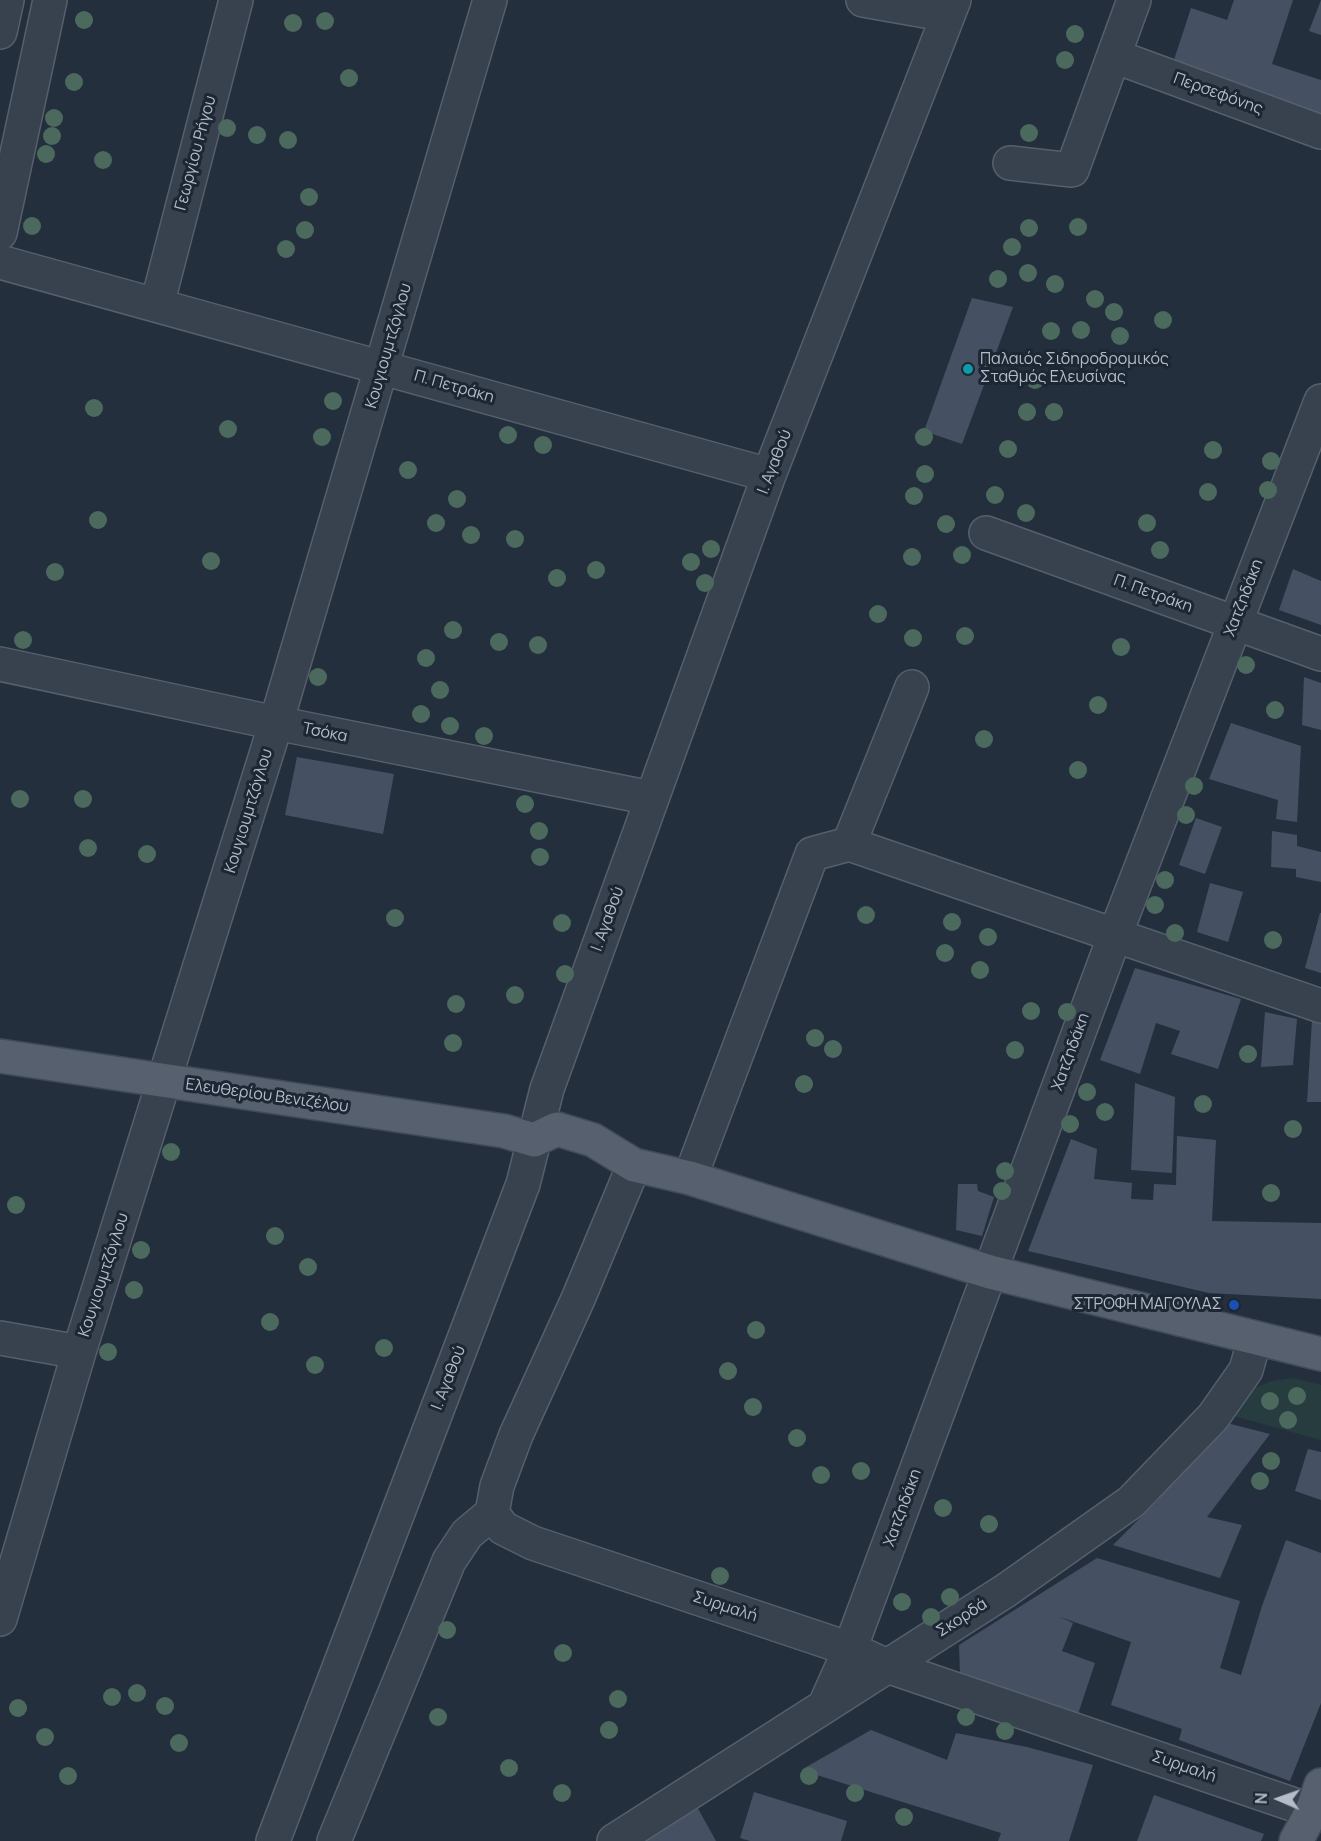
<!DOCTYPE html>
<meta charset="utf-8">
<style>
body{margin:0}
#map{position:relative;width:1321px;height:1841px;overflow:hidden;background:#242f3e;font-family:Manrope,sans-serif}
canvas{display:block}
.north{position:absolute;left:1249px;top:1769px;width:60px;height:60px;-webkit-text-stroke:4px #1d2633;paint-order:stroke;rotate:272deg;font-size:16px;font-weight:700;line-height:24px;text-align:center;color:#b4bcc9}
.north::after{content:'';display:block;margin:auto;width:21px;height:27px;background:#b4bcc9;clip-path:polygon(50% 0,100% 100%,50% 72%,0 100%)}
</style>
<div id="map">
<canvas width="1321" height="1841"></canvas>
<div class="north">N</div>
</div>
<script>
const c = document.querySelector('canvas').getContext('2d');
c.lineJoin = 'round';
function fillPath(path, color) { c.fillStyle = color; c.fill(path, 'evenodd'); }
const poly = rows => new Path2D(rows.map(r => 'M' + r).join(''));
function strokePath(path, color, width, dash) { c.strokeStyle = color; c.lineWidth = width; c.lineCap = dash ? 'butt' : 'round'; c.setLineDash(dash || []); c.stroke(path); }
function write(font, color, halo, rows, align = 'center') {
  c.font = font + ' Manrope,sans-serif'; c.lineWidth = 6; c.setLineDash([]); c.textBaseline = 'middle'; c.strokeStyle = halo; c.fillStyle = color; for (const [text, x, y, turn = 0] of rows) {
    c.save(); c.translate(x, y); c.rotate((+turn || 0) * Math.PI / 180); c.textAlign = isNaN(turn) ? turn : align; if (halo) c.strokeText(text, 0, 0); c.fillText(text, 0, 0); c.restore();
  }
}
const green = poly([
 [1293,1378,1321,1385,1321,1440,1230,1415,1255,1388,1271,1381]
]);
const building = poly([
 [1234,0,1293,0,1272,64,1321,80,1321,116,1172,66,1191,8,1227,20],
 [1321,0,1321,35,1309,31],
 [972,298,1013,307,962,444,924,431],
 [1293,569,1321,581,1321,625,1279,610],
 [1304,677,1321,683,1321,730,1302,725],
 [1231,723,1301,746,1297,822,1276,819,1278,800,1209,779],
 [297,757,394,774,383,834,285,815],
 [1196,818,1222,827,1205,874,1179,865],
 [1272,831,1297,835,1297,846,1321,852,1321,882,1296,877,1296,869,1271,867],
 [1210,883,1243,892,1228,942,1197,932],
 [1320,913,1321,913,1321,973,1305,968],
 [1135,968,1241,999,1218,1069,1171,1054,1180,1031,1156,1023,1140,1074,1100,1060],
 [1265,1012,1297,1019,1293,1065,1261,1067],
 [1312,1020,1321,1023,1321,1102,1307,1102],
 [1135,1083,1175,1097,1172,1173,1131,1170],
 [1177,1136,1216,1140,1212,1221,1321,1223,1321,1299,1209,1293,1028,1251,1071,1139,1097,1149,1094,1179,1132,1183,1131,1199,1153,1200,1154,1184,1176,1185],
 [958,1184,977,1184,978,1191,994,1197,982,1236,956,1230],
 [1223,1422,1270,1434,1207,1517,1242,1525,1220,1578,1113,1545,1158,1500],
 [1308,1449,1321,1452,1321,1500,1295,1491],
 [1286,1540,1321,1553,1321,1703,1290,1781,1179,1740,1182,1729,1111,1705,1131,1642,1060,1617,1073,1623,1062,1651,1095,1663,1078,1714,960,1674,959,1645,1097,1558,1240,1601,1220,1668,1241,1675,1262,1606],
 [871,1730,947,1760,956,1733,1027,1747,1093,1765,1069,1841,998,1841,1001,1833,801,1770],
 [754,1792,847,1821,841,1841,750,1841,740,1838],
 [1154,1795,1264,1834,1261,1841,1137,1841],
 [696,1805,716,1841,641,1841]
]);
const minor = poly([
 [863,0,948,15],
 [0,32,7,0],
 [1114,56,1321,132],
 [1010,163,1072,170,1134,0],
 [0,233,50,0],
 [0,262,769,475],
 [157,305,236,0],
 [986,533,1321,654],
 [0,664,276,723,651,798],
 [849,844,1321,1006],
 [634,1165,578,1299,516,1435,497,1486,492,1513,503,1528,533,1543,850,1649,887,1666,1321,1814],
 [690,1178,812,854,849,844,912,687],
 [0,1338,79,1352],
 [0,1619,79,1352,276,723,490,0],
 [825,1705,850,1649,1115,935,1321,401],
 [273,1841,523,1184,547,1089,769,475,954,0],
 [334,1841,449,1561,467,1534,492,1513],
 [614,1841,1005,1591,1131,1502,1213,1417,1246,1370,1255,1338]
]);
const major = poly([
 [0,1056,504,1131,534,1140,557,1129,593,1140,634,1165,690,1178,990,1272,1321,1354],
 [1296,1841,1312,1811,1321,1785]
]);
const trees = [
 [84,20],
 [325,21],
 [293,23],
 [1075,34],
 [1065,60],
 [349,78],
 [74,82],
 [54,118],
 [227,128],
 [1029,133],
 [257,135],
 [52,136],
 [288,140],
 [46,154],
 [103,160],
 [309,197],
 [32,226],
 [1078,227],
 [1029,228],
 [305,230],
 [1012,247],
 [286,249],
 [1028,273],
 [998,279],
 [1055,284],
 [1095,299],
 [1114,312],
 [1163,320],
 [1081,330],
 [1051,331],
 [1120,336],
 [1035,380],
 [333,401],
 [94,408],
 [1027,412],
 [1054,412],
 [228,429],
 [508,435],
 [322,437],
 [924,437],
 [543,445],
 [1008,449],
 [1213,450],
 [1271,461],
 [408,470],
 [925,474],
 [1268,490],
 [1208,492],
 [995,495],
 [914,496],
 [457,499],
 [1026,513],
 [98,520],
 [436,523],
 [1147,523],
 [946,524],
 [471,535],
 [515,539],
 [711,549],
 [1160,550],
 [962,555],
 [912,557],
 [211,561],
 [691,562],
 [596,570],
 [55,572],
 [557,578],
 [705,583],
 [878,614],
 [453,630],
 [965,636],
 [913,638],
 [23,640],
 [499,642],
 [538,645],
 [1121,647],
 [426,658],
 [1246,665],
 [318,677],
 [440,690],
 [1098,705],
 [1275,710],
 [421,714],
 [450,726],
 [484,736],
 [984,739],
 [1078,770],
 [1194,786],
 [20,799],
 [83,799],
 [525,804],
 [1186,815],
 [539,831],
 [88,848],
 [147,854],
 [540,857],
 [1165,880],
 [1155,905],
 [866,915],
 [395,918],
 [952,922],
 [562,923],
 [1175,933],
 [988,937],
 [1273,940],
 [945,953],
 [980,970],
 [565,974],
 [515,995],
 [456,1004],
 [1031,1011],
 [1067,1012],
 [815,1038],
 [453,1043],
 [833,1049],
 [1015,1050],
 [1248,1054],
 [804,1084],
 [1087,1092],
 [1203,1104],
 [1105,1112],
 [1070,1124],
 [1293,1129],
 [171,1152],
 [1005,1171],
 [1002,1191],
 [1271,1193],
 [16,1205],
 [275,1236],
 [141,1250],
 [308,1267],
 [134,1290],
 [270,1322],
 [756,1330],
 [384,1348],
 [108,1352],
 [315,1365],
 [728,1371],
 [1297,1396],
 [1270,1401],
 [753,1407],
 [1288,1420],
 [797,1438],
 [1271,1461],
 [861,1471],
 [821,1475],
 [1260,1481],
 [943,1508],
 [989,1524],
 [720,1576],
 [950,1597],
 [902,1602],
 [931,1617],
 [447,1630],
 [563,1653],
 [137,1693],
 [112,1697],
 [618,1699],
 [165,1706],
 [18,1708],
 [438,1717],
 [966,1717],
 [609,1730],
 [1005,1731],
 [45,1737],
 [179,1743],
 [509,1768],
 [68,1776],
 [809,1776],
 [562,1793],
 [855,1793],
 [904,1817]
];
const markers = [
 [968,369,6,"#0f9aa8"],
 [1234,1305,6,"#1a4fb4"]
];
const streetNames = [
 ["Περσεφόνης",1218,94,20],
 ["Γεωργίου Ρήγου",196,153,-75],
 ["Κουγιουμτζόγλου",389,346,-74],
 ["Π. Πετράκη",454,387,16],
 ["Ι. Αγαθού",775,462,-69],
 ["Π. Πετράκη",1153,594,20],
 ["Χατζηδάκη",1244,598,-69],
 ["Τσόκα",325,733,11],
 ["Κουγιουμτζόγλου",249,811,-73],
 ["Ι. Αγαθού",608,919,-70],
 ["Χατζηδάκη",1071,1052,-70],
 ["Ελευθερίου Βενιζέλου",267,1096,8],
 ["Κουγιουμτζόγλου",104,1275,-72],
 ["Ι. Αγαθού",449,1378,-69],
 ["Χατζηδάκη",903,1508,-70],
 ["Συρμαλή",725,1607,18],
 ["Σκορδά",962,1618,-33],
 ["Συρμαλή",1184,1767,19]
];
const poiNames = [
 ["Παλαιός Σιδηροδρομικός",980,360],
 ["Σταθμός Ελευσίνας",980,378],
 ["ΣΤΡΟΦΗ ΜΑΓΟΥΛΑΣ",1222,1305,"right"]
];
fillPath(green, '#263c3f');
fillPath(building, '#455162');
strokePath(minor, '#565f6c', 36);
strokePath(major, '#414a57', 36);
strokePath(minor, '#38414e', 33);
strokePath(major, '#56606e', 33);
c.fillStyle = '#4b6a5d';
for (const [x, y] of trees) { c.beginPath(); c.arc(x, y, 9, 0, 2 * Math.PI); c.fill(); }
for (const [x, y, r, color] of markers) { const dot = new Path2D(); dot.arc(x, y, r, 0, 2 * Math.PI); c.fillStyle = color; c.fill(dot); strokePath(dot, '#1d2633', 2); }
write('16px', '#b4bcc9', '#1d2633', streetNames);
write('16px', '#b4bcc9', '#1d2633', poiNames, 'left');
</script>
